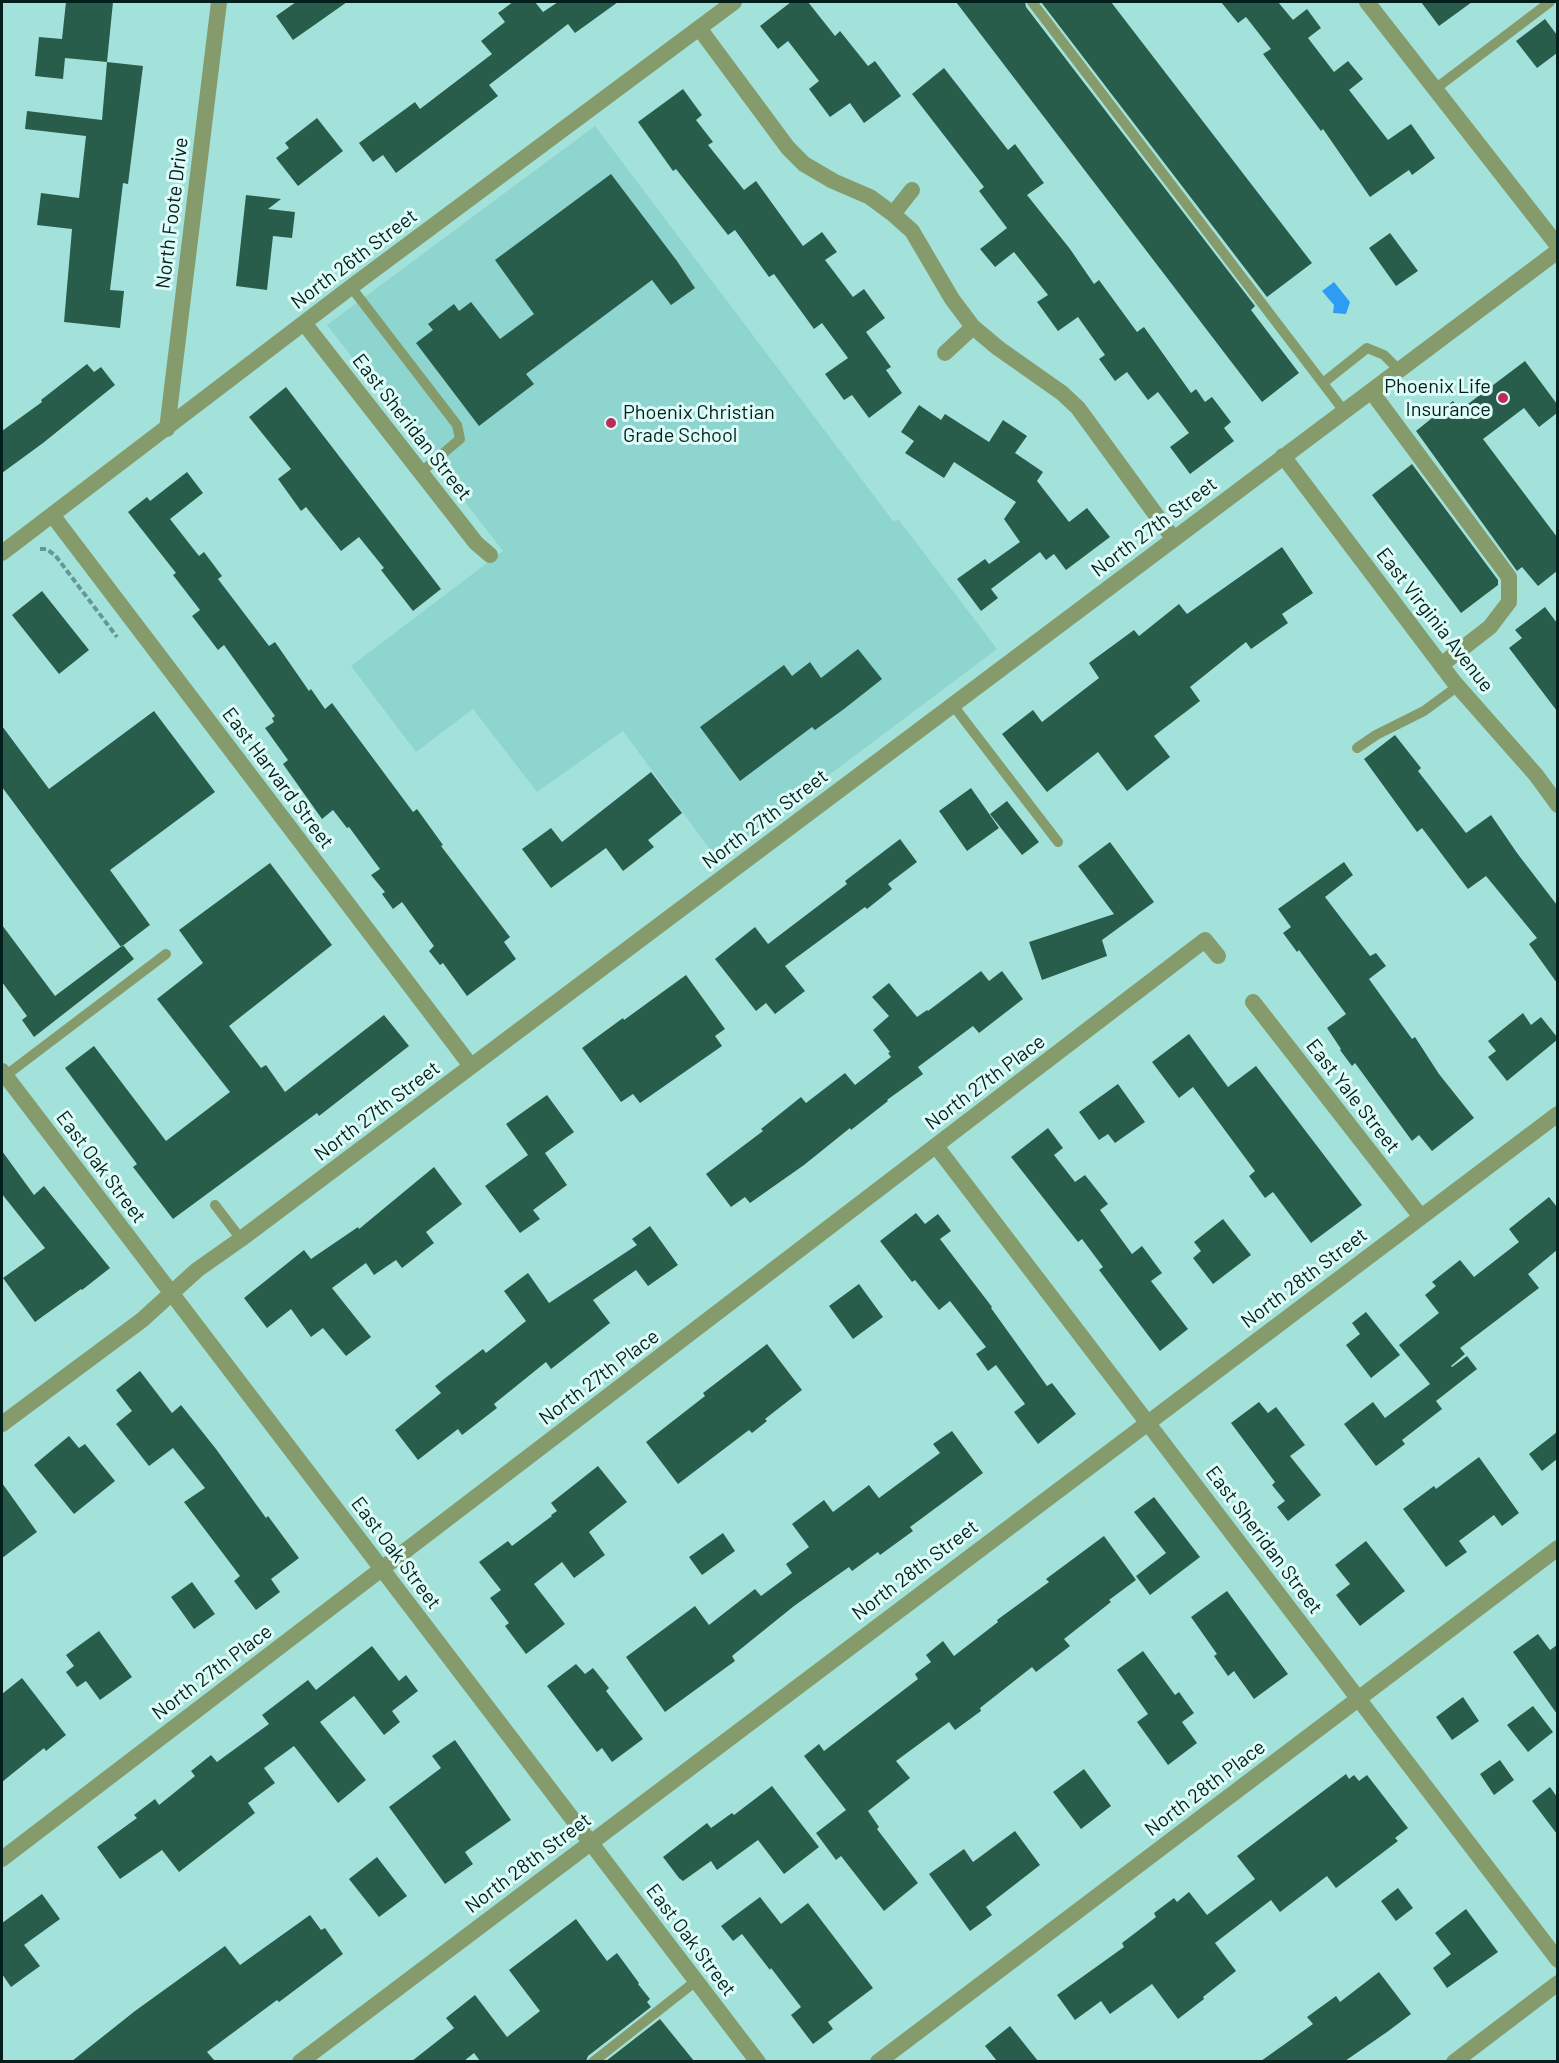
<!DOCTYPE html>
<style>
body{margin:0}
#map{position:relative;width:1559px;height:2063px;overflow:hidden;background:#a3e2db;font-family:Barlow,sans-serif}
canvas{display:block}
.frame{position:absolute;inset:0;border:3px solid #041e1c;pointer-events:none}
</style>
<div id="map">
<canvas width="1559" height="2063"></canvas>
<div class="frame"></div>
</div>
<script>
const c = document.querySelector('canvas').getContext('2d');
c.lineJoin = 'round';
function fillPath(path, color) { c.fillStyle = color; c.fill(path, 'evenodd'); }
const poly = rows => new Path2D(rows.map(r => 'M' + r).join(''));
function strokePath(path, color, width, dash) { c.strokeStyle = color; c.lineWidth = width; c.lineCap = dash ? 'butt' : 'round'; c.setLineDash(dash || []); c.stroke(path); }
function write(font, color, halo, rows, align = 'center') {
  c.font = font + ' Barlow,sans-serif'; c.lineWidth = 6; c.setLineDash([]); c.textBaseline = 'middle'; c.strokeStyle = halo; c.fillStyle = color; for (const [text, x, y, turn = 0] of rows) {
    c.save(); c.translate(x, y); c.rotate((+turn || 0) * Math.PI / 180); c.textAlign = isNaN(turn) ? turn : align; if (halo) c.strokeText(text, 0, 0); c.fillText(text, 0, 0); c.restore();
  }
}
const built = poly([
 [595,126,893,521,899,520,997,649,717,859,623,731,537,792,473,709,416,752,351,666,503,551,327,325]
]);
const water = poly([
 [1334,282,1350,302,1346,314,1333,313,1334,305,1322,291]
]);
const building = poly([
 [66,2,113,2,107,62,65,58,63,79,35,76,39,37,62,39],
 [296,2,347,2,293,40,276,16],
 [513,2,535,2,543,12,558,2,618,2,575,33,568,24,489,85,498,96,396,173,383,155,373,162,359,143,415,102,420,109,492,54,481,41,505,22,498,13],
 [791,2,808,2,835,36,840,31,868,66,875,61,901,96,864,123,850,103,830,117,809,89,819,81,788,41,778,49,760,26],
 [956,2,1025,2,1026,7,1255,306,1251,310,1299,373,1262,402],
 [1041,2,1111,2,1312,263,1267,297],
 [1221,2,1278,2,1293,20,1307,9,1321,28,1308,38,1334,72,1348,61,1363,79,1349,90,1388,140,1411,124,1435,158,1412,175,1409,170,1370,197,1323,129,1321,131,1263,54,1271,49,1246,17,1238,23],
 [1421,2,1472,2,1439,26],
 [1545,19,1557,35,1557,53,1537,68,1516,41],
 [107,62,143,66,128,184,123,183,110,290,124,291,120,328,64,322,72,229,37,225,41,193,79,198,86,136,25,129,27,111,102,120],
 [944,68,1008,150,1015,144,1044,183,1027,195,1070,249,1094,284,1099,280,1137,332,1144,327,1191,393,1196,389,1205,402,1212,397,1231,422,1224,428,1234,441,1190,474,1170,447,1189,433,1158,392,1148,400,1127,372,1115,381,1099,359,1105,355,1078,317,1058,331,1037,302,1048,295,1014,252,995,267,980,249,1007,228,979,191,984,187,912,94],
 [683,89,702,115,696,120,713,142,708,145,744,190,756,181,803,246,822,232,837,252,825,260,853,297,864,289,885,318,866,332,891,367,886,370,902,393,869,418,852,395,844,400,825,374,848,358,822,323,814,329,774,274,769,277,735,230,728,235,676,169,673,171,638,122],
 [317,118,343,151,298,186,276,158,289,148,285,143],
 [611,174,677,261,695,288,671,305,652,280,526,374,534,384,479,426,416,343,433,330,428,324,454,304,459,311,471,302,500,339,534,314,495,260],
 [246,195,281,199,268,209,295,212,292,238,273,236,267,290,236,286],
 [1390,233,1418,271,1396,286,1369,248],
 [1525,361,1557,404,1557,413,1539,427,1524,408,1483,439,1557,537,1557,571,1538,586,1522,567,1517,571,1416,431,1453,401,1460,410],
 [87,364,94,372,101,367,115,385,43,443,2,473,2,431,42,402,41,400],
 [286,387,441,589,413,611,381,570,384,568,359,537,341,551,306,507,301,511,278,479,291,469,249,417],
 [919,405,941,420,945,414,989,442,1003,420,1027,436,1015,453,1043,472,1037,481,1069,522,1087,508,1110,537,1066,570,1054,554,1046,560,1040,552,991,589,998,598,981,611,957,579,985,559,989,564,1020,542,1004,519,1016,502,954,462,944,478,905,453,914,441,901,432],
 [1412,464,1498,580,1498,585,1461,613,1372,495],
 [187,472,203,493,170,519,199,556,204,552,222,576,218,579,269,646,275,642,309,691,311,689,325,709,332,703,413,812,417,809,443,845,441,846,510,937,504,942,516,959,467,996,443,963,440,965,429,951,434,946,402,902,393,909,382,894,385,892,371,875,380,869,349,827,347,828,333,810,322,819,283,764,288,760,265,728,274,722,272,718,275,716,224,645,218,650,192,616,200,610,173,575,176,573,128,512,147,497,150,501],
 [1282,547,1313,593,1282,614,1288,623,1251,649,1246,642,1190,687,1200,701,1154,736,1170,757,1127,791,1098,752,1047,792,1002,734,1033,710,1042,722,1099,678,1089,663,1134,630,1139,636,1179,604,1187,614],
 [42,591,89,650,59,674,12,615],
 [1545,607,1557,623,1557,711,1509,648,1522,638,1515,630],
 [858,649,882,679,844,709,815,730,812,727,740,781,700,727,784,665,792,676,810,662,821,678],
 [154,711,215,792,110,870,150,925,121,947,2,787,2,726,49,789],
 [1395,735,1421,768,1418,771,1466,833,1491,815,1517,853,1557,905,1557,983,1529,944,1537,938,1486,876,1468,889,1422,828,1417,832,1364,759],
 [651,772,682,813,648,840,654,847,623,871,606,848,551,888,522,849,551,828,562,842],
 [971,788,999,828,967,851,939,811],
 [1007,801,1039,842,1022,855,990,814],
 [900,839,917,862,888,884,892,889,867,909,865,907,785,966,805,991,775,1014,766,1003,756,1011,715,959,755,927,768,944,847,884,845,881],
 [1110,842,1154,902,1102,940,1107,956,1042,980,1029,942,1114,914,1078,866],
 [1344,862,1353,875,1325,897,1370,956,1376,953,1386,966,1369,979,1412,1039,1415,1037,1439,1074,1474,1118,1432,1151,1419,1135,1412,1141,1355,1063,1352,1066,1340,1050,1341,1049,1327,1028,1346,1014,1299,950,1297,952,1283,933,1291,927,1278,909],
 [270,863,332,945,229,1026,261,1068,266,1065,285,1092,384,1015,409,1046,319,1116,317,1113,173,1219,133,1167,137,1164,65,1068,94,1046,166,1141,230,1092,157,999,203,963,179,930],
 [2,925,55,996,123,945,134,959,34,1037,22,1020,27,1016,2,982],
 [981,971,989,981,1002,971,1023,999,979,1033,973,1026,918,1067,923,1074,887,1100,888,1101,851,1130,850,1128,804,1165,750,1203,745,1197,731,1207,706,1174,763,1131,761,1129,801,1097,806,1103,845,1073,855,1085,891,1057,888,1053,890,1052,873,1030,889,1016,872,997,889,983,917,1017,927,1010,928,1011],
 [686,975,725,1029,715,1036,722,1046,640,1103,633,1094,621,1102,582,1048,623,1018,624,1020],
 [1523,1013,1531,1025,1541,1017,1557,1037,1557,1040,1507,1081,1488,1057,1496,1051,1488,1041],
 [1189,1034,1228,1087,1256,1066,1362,1205,1311,1243,1273,1192,1265,1198,1249,1176,1255,1171,1193,1087,1179,1098,1152,1062],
 [1118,1084,1145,1122,1115,1143,1108,1134,1099,1140,1079,1112],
 [547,1095,574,1132,545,1153,567,1185,533,1210,540,1219,520,1233,485,1186,528,1155,506,1124],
 [1048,1128,1063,1148,1054,1155,1075,1182,1085,1175,1108,1204,1100,1210,1132,1254,1142,1246,1162,1273,1151,1281,1188,1329,1160,1351,1099,1270,1103,1267,1082,1239,1078,1242,1011,1157],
 [2,1151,34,1195,44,1186,110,1268,82,1290,81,1289,35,1322,3,1278,45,1248,2,1194],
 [434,1167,462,1204,426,1232,434,1243,402,1268,396,1260,374,1275,366,1263,332,1288,371,1337,346,1356,323,1328,311,1337,291,1309,267,1328,244,1298,304,1250,311,1259,358,1227,359,1229],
 [1549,1197,1557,1207,1557,1250,1528,1274,1539,1288,1460,1348,1465,1354,1451,1366,1452,1367,1467,1356,1477,1369,1436,1401,1442,1409,1402,1440,1405,1444,1376,1466,1344,1424,1373,1402,1385,1418,1430,1384,1399,1345,1439,1313,1425,1295,1436,1286,1432,1282,1460,1260,1474,1277,1519,1242,1509,1229],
 [916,1213,925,1224,938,1214,951,1231,940,1239,992,1307,991,1308,1047,1386,1052,1383,1076,1414,1038,1444,1014,1412,1025,1404,996,1365,988,1371,976,1354,986,1347,950,1301,939,1310,915,1280,912,1282,880,1241],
 [1223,1219,1251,1255,1213,1284,1193,1258,1201,1251,1194,1242],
 [650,1226,678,1265,648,1286,636,1270,593,1300,610,1323,551,1369,546,1362,494,1404,497,1408,462,1435,458,1429,418,1460,395,1430,441,1393,435,1386,483,1349,486,1353,526,1321,504,1291,528,1273,549,1303,637,1245,632,1239],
 [859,1284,883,1317,853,1339,829,1306],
 [1366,1312,1400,1355,1371,1378,1346,1345,1360,1334,1352,1323],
 [767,1344,802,1390,765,1419,767,1421,752,1433,749,1430,678,1484,646,1442,705,1396,703,1393],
 [140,1371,172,1413,181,1405,216,1449,266,1518,268,1516,299,1558,271,1579,280,1592,256,1610,234,1581,240,1576,184,1502,205,1488,173,1448,149,1466,116,1424,132,1411,116,1390],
 [1259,1402,1268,1413,1276,1407,1305,1445,1290,1456,1321,1495,1288,1521,1277,1507,1285,1501,1272,1485,1275,1482,1231,1423],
 [952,1431,983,1473,910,1527,913,1531,880,1555,878,1552,852,1571,849,1567,794,1606,732,1656,735,1661,665,1712,626,1657,695,1606,709,1625,755,1589,761,1596,792,1573,786,1564,809,1547,792,1524,824,1500,833,1512,869,1485,879,1498,940,1453,933,1444],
 [1557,1432,1557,1459,1542,1471,1529,1454],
 [69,1436,79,1448,85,1444,115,1481,74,1514,34,1465],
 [1479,1457,1519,1513,1502,1526,1494,1515,1459,1541,1467,1552,1446,1567,1403,1509,1434,1486,1436,1489],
 [598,1466,627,1502,589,1532,605,1555,574,1578,562,1562,534,1584,565,1624,526,1654,505,1626,509,1623,490,1598,501,1590,479,1562,508,1541,512,1546,552,1516,551,1515,557,1511,551,1503],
 [2,1483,37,1532,2,1558],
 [1154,1497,1200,1557,1150,1595,1136,1576,1166,1553,1134,1512],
 [723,1533,735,1551,702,1575,689,1557],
 [1104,1536,1136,1580,1109,1600,1111,1602,1064,1639,1070,1646,1036,1672,1032,1667,980,1708,981,1711,955,1730,949,1722,896,1761,910,1778,868,1811,879,1827,877,1829,918,1883,884,1911,841,1856,836,1860,816,1833,846,1810,804,1756,819,1744,824,1751,918,1679,915,1674,931,1662,926,1655,943,1641,954,1656,998,1622,997,1620,1049,1582,1046,1579],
 [1366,1541,1405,1591,1360,1626,1336,1595,1350,1584,1335,1565],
 [192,1582,215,1614,194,1629,171,1597],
 [1227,1591,1288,1674,1254,1699,1234,1671,1228,1676,1214,1656,1217,1654,1191,1617],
 [99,1631,132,1677,100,1700,86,1681,77,1687,66,1672,74,1666,66,1655],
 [1538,1634,1550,1650,1557,1645,1557,1714,1513,1652],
 [372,1646,399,1681,406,1675,418,1691,392,1711,400,1722,384,1735,354,1696,320,1722,366,1780,338,1803,294,1746,264,1768,275,1783,248,1803,255,1813,179,1872,162,1850,120,1879,97,1847,137,1818,134,1815,155,1799,159,1805,195,1776,191,1771,211,1755,217,1762,269,1724,262,1715,308,1680,316,1690],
 [1143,1651,1175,1695,1179,1692,1194,1713,1182,1722,1197,1743,1168,1765,1137,1722,1148,1714,1117,1670],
 [576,1664,585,1674,593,1668,609,1688,606,1691,643,1739,612,1762,602,1748,597,1752,547,1686],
 [22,1678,66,1735,46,1751,44,1748,2,1782,2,1694],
 [1463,1697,1479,1721,1452,1740,1436,1717],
 [1533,1706,1553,1732,1528,1752,1507,1725],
 [455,1740,511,1820,465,1852,473,1864,445,1884,389,1807,441,1768,432,1756],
 [1500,1760,1514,1780,1494,1795,1480,1774],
 [1084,1769,1111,1806,1081,1829,1053,1792],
 [1346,1774,1349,1779,1354,1775,1359,1781,1367,1775,1408,1828,1395,1838,1398,1841,1336,1888,1327,1876,1280,1912,1271,1900,1215,1943,1236,1971,1203,1997,1204,1999,1178,2019,1152,1984,1110,2014,1101,2001,1075,2020,1057,1995,1124,1947,1122,1943,1156,1917,1154,1913,1174,1898,1177,1902,1189,1892,1207,1915,1255,1879,1237,1856],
 [772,1786,819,1847,784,1874,758,1840,717,1870,711,1861,683,1881,679,1878,663,1857,707,1823,711,1828,732,1813,734,1815],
 [1550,1787,1557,1797,1557,1834,1532,1801],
 [1015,1831,1040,1865,986,1907,992,1915,970,1931,929,1874,964,1849,973,1862],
 [377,1857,407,1896,379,1917,349,1879],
 [1398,1888,1413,1908,1396,1921,1381,1901],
 [42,1894,60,1919,24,1945,40,1966,11,1987,2,1974,2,1923],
 [760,1897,781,1924,808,1903,873,1988,828,2022,833,2029,813,2044,791,2015,801,2007,771,1968,770,1970,742,1934,733,1941,721,1926],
 [1466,1909,1498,1952,1447,1988,1433,1968,1451,1954,1435,1933],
 [310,1915,321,1930,325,1928,343,1954,279,2002,277,2000,207,2052,215,2061,72,2061,135,2011,225,1946,240,1965],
 [576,1919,607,1961,617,1953,639,1983,638,1984,650,1999,647,2002,651,2007,588,2056,586,2061,480,2061,474,2053,464,2061,412,2061,454,2028,446,2018,475,1995,507,2037,540,2011,509,1970],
 [1379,1972,1411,2014,1387,2032,1345,2061,1261,2061,1313,2024,1307,2017,1336,1996,1340,2002],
 [660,2019,694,2061,606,2061],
 [1010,2026,1038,2061,997,2061,985,2046]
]);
const path = poly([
 [40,549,46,549,55,555,117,637]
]);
const service = poly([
 [1032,2,1344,411],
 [1435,89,1550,2],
 [351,287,457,425,460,439,420,473],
 [1323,383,1367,348,1384,355,1399,370],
 [952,704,1058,842],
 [1357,748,1376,735,1424,711,1458,686],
 [5,1076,166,954],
 [215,1205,241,1239],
 [593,2062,696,1981]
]);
const minor = poly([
 [1367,2,1558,246],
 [699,28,788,148,804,164,833,181,870,197,893,214,912,231,952,299,973,327,998,348,1062,393,1078,408,1173,538],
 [893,214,912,190],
 [304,323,476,543,490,555],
 [945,353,973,327],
 [1371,391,1509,577,1509,602,1490,627,1441,665],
 [167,429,219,2],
 [1283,456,1454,682,1536,775,1558,805],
 [53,516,471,1066],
 [2,553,351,287,734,2],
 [1253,1002,1421,1217],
 [936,1146,1558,1960],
 [2,1424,142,1320,197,1270,241,1239,1558,251],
 [2,1859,1205,940,1218,956],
 [300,2062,1558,1114],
 [878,2062,1558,1548],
 [1454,2062,1558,1983]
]);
const tertiary = poly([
 [2,1071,758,2062]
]);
const markers = [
 [1503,398,6,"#bb2c59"],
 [611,423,6,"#bb2c59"]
];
const streetNames = [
 ["North Foote Drive",172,213,-83],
 ["North 26th Street",354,259,-37],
 ["East Sheridan Street",412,427,52],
 ["North 27th Street",1154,527,-37],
 ["East Virginia Avenue",1435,620,52],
 ["East Harvard Street",278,778,53],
 ["North 27th Street",765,819,-37],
 ["North 27th Place",985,1082,-37],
 ["East Yale Street",1353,1096,52],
 ["North 27th Street",377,1111,-37],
 ["East Oak Street",101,1167,53],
 ["North 28th Street",1304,1278,-37],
 ["North 27th Place",599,1377,-37],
 ["East Sheridan Street",1264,1540,53],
 ["East Oak Street",396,1553,53],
 ["North 28th Street",915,1570,-37],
 ["North 27th Place",212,1672,-37],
 ["North 28th Place",1205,1788,-37],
 ["North 28th Street",528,1863,-37],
 ["East Oak Street",691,1940,53]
];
const poiNames = [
 ["Phoenix Life",1491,386],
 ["Insurance",1491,409],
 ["Phoenix Christian",623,412,"left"],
 ["Grade School",623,435,"left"]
];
fillPath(built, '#8dd5ce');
fillPath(water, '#2f9cf3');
fillPath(building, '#295d4b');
strokePath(path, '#669792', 4, [6, 3]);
strokePath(service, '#869b6b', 10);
strokePath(minor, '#869b6b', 16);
strokePath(tertiary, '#869b6b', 16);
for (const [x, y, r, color] of markers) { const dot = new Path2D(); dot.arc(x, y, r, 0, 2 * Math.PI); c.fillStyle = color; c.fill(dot); strokePath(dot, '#ddfcf8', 2); }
write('20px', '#041e1c', '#ddfcf8', streetNames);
write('20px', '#041e1c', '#ddfcf8', poiNames, 'right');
</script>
